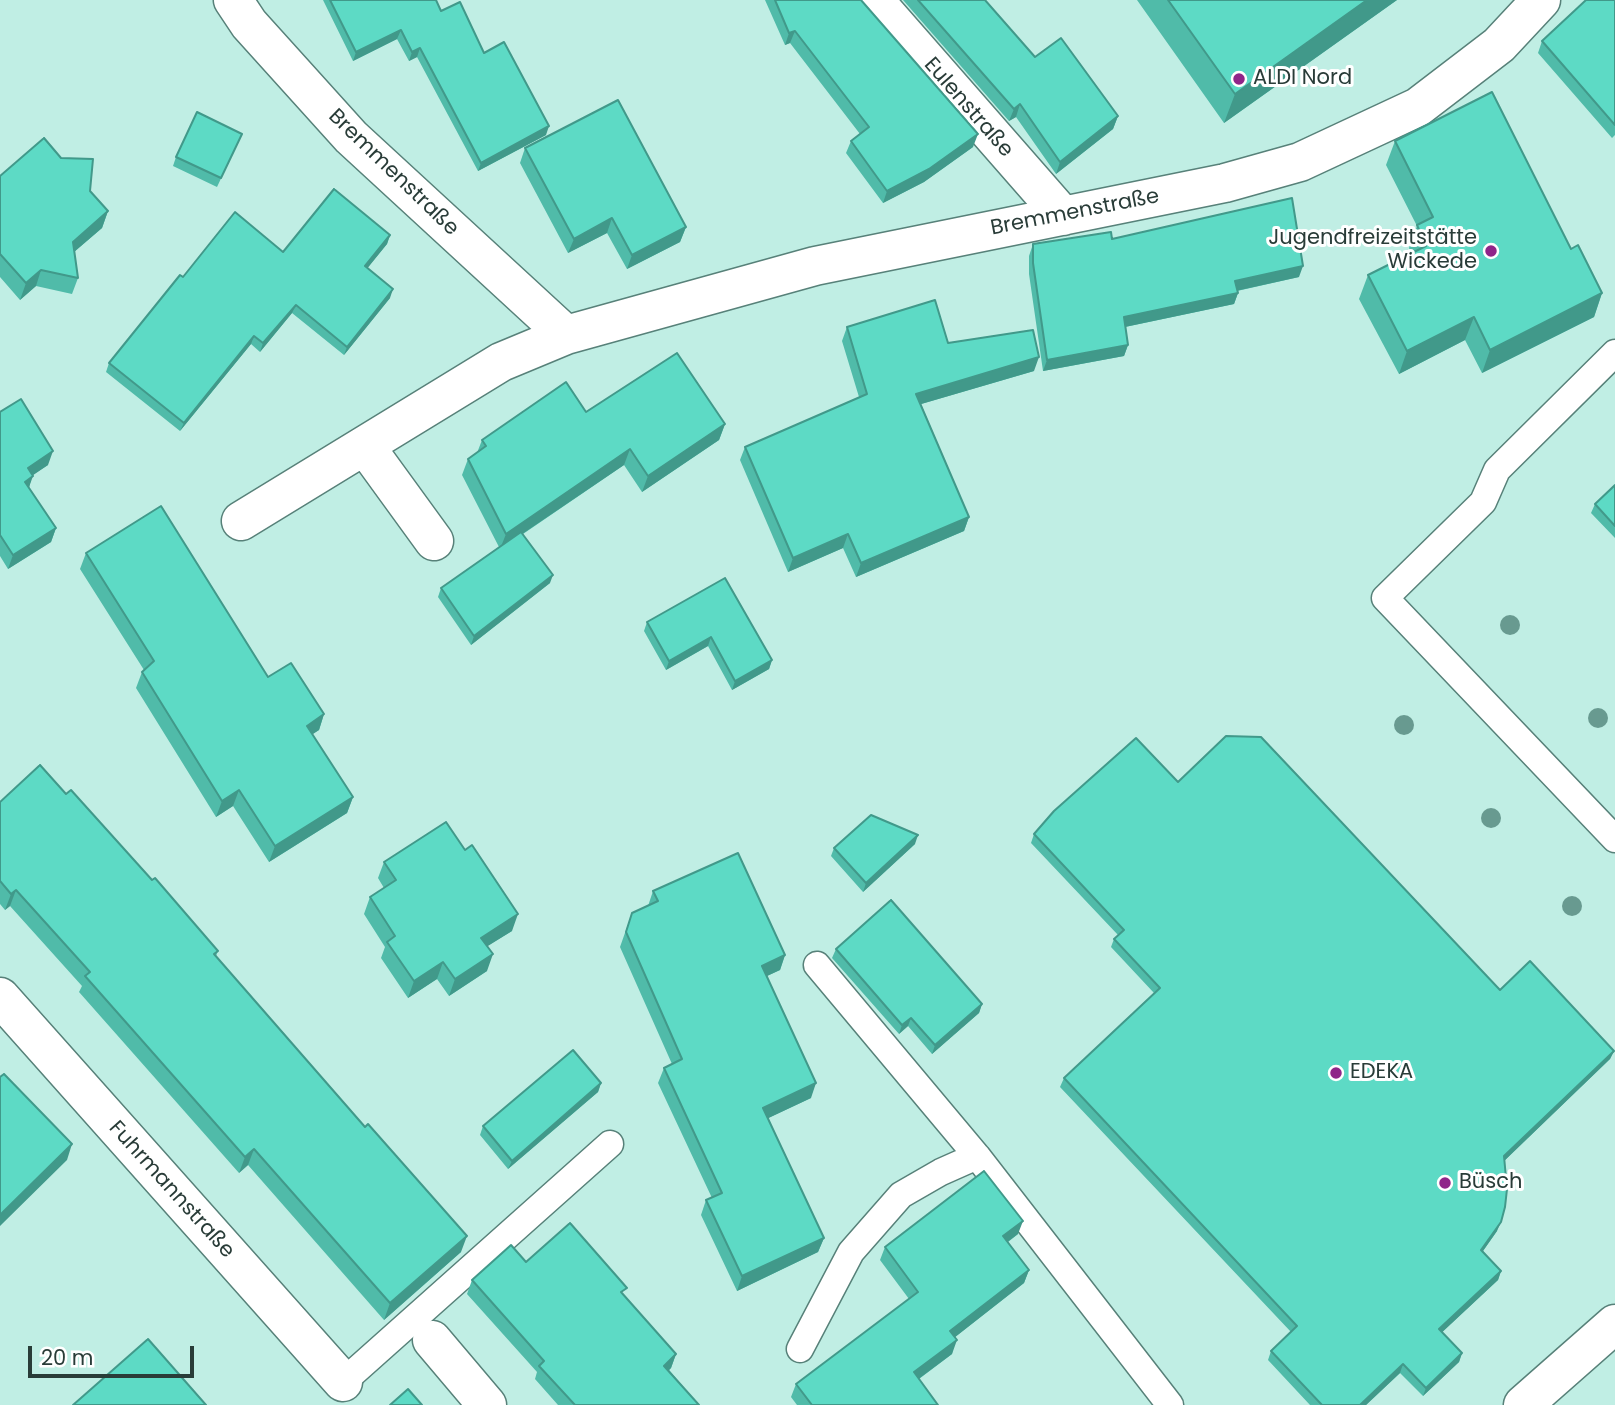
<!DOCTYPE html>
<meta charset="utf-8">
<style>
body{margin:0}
#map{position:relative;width:1615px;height:1405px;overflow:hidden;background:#c0eee4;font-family:Poppins,sans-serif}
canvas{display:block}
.scale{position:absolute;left:28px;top:1346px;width:166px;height:32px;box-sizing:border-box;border:4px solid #293c38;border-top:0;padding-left:9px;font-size:21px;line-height:24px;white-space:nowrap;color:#293c38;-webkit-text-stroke:5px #fff;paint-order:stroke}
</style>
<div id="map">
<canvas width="1615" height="1405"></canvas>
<div class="scale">20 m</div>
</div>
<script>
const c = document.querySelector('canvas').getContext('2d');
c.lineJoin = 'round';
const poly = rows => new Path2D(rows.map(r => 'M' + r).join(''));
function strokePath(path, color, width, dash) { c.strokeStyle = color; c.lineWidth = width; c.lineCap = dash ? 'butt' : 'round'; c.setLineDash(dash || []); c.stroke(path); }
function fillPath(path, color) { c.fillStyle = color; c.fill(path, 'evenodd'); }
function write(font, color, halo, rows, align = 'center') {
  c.font = font + ' Poppins,sans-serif'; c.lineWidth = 6; c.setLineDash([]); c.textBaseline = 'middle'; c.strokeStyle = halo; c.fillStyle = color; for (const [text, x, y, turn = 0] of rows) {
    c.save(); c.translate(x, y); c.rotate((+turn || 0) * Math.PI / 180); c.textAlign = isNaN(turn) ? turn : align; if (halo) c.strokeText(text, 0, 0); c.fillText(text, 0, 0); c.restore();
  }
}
const service = poly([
 [1615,353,1497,470,1483,502,1385,598,1615,839],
 [817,965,977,1156,1170,1405],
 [800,1349,851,1252,901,1195,941,1172,977,1156],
 [343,1382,610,1144]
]);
const minor = poly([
 [233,0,249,24,351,137,566,335],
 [874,0,1063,216],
 [365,446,434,541],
 [241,521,501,362,566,335,815,266,1225,183,1300,162,1418,107,1499,45,1541,0],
 [0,997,343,1382],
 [432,1340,487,1405],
 [1523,1405,1615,1324]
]);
const trees = [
 [1510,625],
 [1598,718],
 [1404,725],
 [1491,818],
 [1572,906]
];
const wall = poly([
 [323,0,436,0,441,11,484,53,546,135,478,171,417,57,409,61,397,39,353,61],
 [765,0,861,0,973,147,924,182,883,203,846,153,851,141,860,134,790,43,785,45],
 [903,0,985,0,1035,57,1118,116,1113,129,1056,174,1016,117,1009,121],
 [1137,0,1397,0,1224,123],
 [1615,0,1615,135,1612,138,1538,53,1542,41],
 [242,134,217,187,173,166,176,157],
 [1395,141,1571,249,1602,293,1594,317,1482,373,1465,340,1399,374,1359,299,1368,275,1411,254,1409,248,1417,226,1386,165],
 [525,148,686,227,680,242,627,269,607,233,568,253,520,163],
 [0,176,90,191,108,211,102,228,74,252,78,278,72,294,36,286,20,300,0,277],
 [390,235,387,244,367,268,390,298,344,355,292,313,260,352,251,344,180,431,106,372,109,363,183,277,283,252],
 [1112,239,1299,277,1237,291,1238,293,1234,304,1125,327,1128,345,1124,356,1043,371,1029,274,1029,256,1033,244],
 [847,327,948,343,1034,371,921,404,969,517,964,531,856,577,843,548,788,572,740,460,745,447,859,397,842,341],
 [0,412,48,465,32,475,29,488,56,528,51,542,8,569,0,556],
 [586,412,725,424,719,440,642,492,624,465,523,534,550,583,471,645,438,597,441,588,499,547,462,475,468,459,477,453,482,440],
 [1615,485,1615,538,1591,513,1595,504],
 [86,553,268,677,324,714,319,730,312,734,353,797,347,813,269,862,233,806,216,817,136,688,142,672,144,670,80,569],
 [725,578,772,660,769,669,732,690,708,646,666,670,644,631,647,622],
 [1178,782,1500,990,1614,1051,1610,1059,1504,1161,1497,1231,1483,1251,1501,1271,1498,1280,1442,1332,1462,1353,1459,1362,1423,1396,1400,1373,1366,1405,1310,1405,1268,1360,1271,1351,1291,1332,1060,1087,1064,1078,1154,993,1111,947,1114,939,1118,935,1031,843,1034,834],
 [66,794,152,880,218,951,216,956,461,1252,384,1320,248,1165,239,1173,79,992,82,986,10,906,5,910,0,904,0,802],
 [915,844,863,892,831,856,834,848],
 [384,862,512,931,487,946,487,971,449,996,437,979,408,998,381,958,385,947,364,914,370,897,384,888,378,878],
 [653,891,785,955,780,970,767,976,811,1098,768,1118,824,1238,818,1252,737,1291,701,1215,706,1200,712,1198,658,1083,664,1068,672,1064,620,947,632,913,648,906],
 [836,949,982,1004,979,1013,932,1054,908,1026,899,1034,832,958],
 [601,1083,598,1092,508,1169,480,1135,483,1126],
 [1018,1234,1008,1242,1029,1270,1024,1283,955,1337,952,1354,919,1379,938,1405,797,1405,791,1397,796,1384,909,1299,880,1260,885,1247],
 [526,1262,624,1296,676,1354,671,1368,669,1370,699,1405,558,1405,535,1379,537,1372,467,1294,472,1280]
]);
const shadedWall = poly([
 [1367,0,1397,0,1224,123,1235,94],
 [401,30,397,39,353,61,356,52],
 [795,31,790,43,785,45,789,33],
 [420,48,417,57,409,61,412,52],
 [1020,104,1016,117,1009,121,1014,109],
 [1118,116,1113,129,1056,174,1060,162],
 [549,126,546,135,478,171,481,163],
 [978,134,973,147,924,182,883,203,887,191],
 [108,211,102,228,67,258,73,242],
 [612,218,607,233,568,253,574,239],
 [686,227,680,242,627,269,632,255],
 [390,235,387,244,362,275,365,266],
 [1303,266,1299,277,1231,292,1235,281],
 [41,270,36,286,20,300,26,283],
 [393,289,390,298,344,355,347,347],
 [1238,293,1234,304,1120,328,1124,317],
 [1602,293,1594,317,1482,373,1490,350],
 [296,305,292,313,260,352,263,343],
 [1474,317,1465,340,1399,374,1407,351],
 [254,336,251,344,180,431,184,423],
 [1128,345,1124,356,1043,371,1047,360],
 [1039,357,1034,371,911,407,916,394],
 [725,424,719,440,642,492,648,476],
 [630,449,624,465,500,549,506,534],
 [53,451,48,465,23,482,28,468],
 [33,476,28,490,25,482],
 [969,517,964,531,856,577,861,563],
 [56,528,51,542,8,569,13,555],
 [848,534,843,548,788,572,793,558],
 [553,575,550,583,471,645,474,636],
 [711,637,708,646,666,670,669,661],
 [772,660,769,669,732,690,735,681],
 [324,714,319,730,301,742,307,726],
 [239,790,233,806,216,817,222,801],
 [353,797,347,813,269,862,275,846],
 [918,835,915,844,863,892,866,883],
 [16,890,10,906,5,910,11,894],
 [518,914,512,931,475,954,481,938],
 [493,954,487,971,449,996,455,979],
 [785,955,780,970,756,981,762,966],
 [443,962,437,979,408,998,414,981],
 [982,1004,979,1013,932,1054,935,1045],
 [911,1018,908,1026,899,1034,902,1025],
 [1614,1051,1610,1059,1501,1164,1504,1156],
 [601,1083,598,1092,508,1169,512,1161],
 [816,1083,811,1098,758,1123,763,1108],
 [72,1144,67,1160,0,1226,0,1215],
 [254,1149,248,1165,239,1173,245,1157],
 [1023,1221,1018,1234,998,1249,1003,1236],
 [1501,1222,1497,1231,1478,1258,1481,1250],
 [467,1236,461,1252,384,1320,390,1303],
 [824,1238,818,1252,737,1291,742,1276],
 [1029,1270,1024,1283,945,1345,950,1331],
 [1501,1271,1498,1280,1436,1338,1439,1329],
 [957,1340,952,1354,909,1386,914,1372],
 [1462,1353,1459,1362,1423,1396,1426,1388],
 [676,1354,671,1368,660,1379,664,1366],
 [1403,1364,1400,1373,1366,1405,1360,1405]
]);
const building = poly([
 [330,0,436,0,441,11,460,2,484,53,504,42,549,126,481,163,420,48,412,52,401,30,356,52,330,0],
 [775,0,861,0,978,134,929,169,887,191,851,141,869,127,795,31,789,33,775,0],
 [918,0,985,0,1035,57,1061,38,1118,116,1060,162,1020,104,1014,109,918,0],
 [1168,0,1367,0,1235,94,1168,0],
 [1586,0,1615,0,1615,125,1542,41,1586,0],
 [1492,92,1571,249,1578,245,1602,293,1490,350,1474,317,1407,351,1368,275,1426,246,1417,225,1433,217,1395,141,1492,92],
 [618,100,686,227,632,255,612,218,574,239,525,148,618,100],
 [197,112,242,134,221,178,176,157,197,112],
 [44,138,61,158,93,159,90,191,108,211,73,242,78,278,41,270,26,283,0,254,0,176,44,138],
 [334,189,390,235,365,266,393,289,347,347,296,305,263,343,254,336,184,423,109,363,180,275,183,277,235,212,283,252,334,189],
 [1292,198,1303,266,1235,281,1238,293,1124,317,1128,345,1047,360,1033,263,1033,244,1111,232,1112,239,1292,198],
 [935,300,948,343,1033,330,1039,357,916,394,969,517,861,563,848,534,793,558,745,447,867,394,847,327,935,300],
 [677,353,725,424,648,476,630,449,506,534,468,459,486,446,482,440,566,382,586,412,677,353],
 [21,399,53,451,28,468,33,476,25,482,56,528,13,555,0,535,0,412,21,399],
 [1615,485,1615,526,1595,504,1615,485],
 [161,506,268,677,291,663,324,714,307,726,353,797,275,846,239,790,222,801,142,672,154,661,86,553,161,506],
 [521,532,553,575,474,636,441,588,521,532],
 [725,578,772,660,735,681,711,637,669,661,647,622,725,578],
 [1226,736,1261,737,1500,990,1530,961,1614,1051,1504,1156,1507,1189,1505,1207,1501,1222,1481,1250,1501,1271,1439,1329,1462,1353,1426,1388,1403,1364,1360,1405,1322,1405,1271,1351,1297,1326,1064,1078,1160,988,1114,939,1124,930,1034,834,1054,811,1136,738,1178,782,1226,736],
 [40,765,66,794,71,790,152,880,155,878,218,951,214,954,365,1127,368,1124,467,1236,390,1303,254,1149,245,1157,85,976,90,972,16,890,11,894,0,881,0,802,40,765],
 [871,815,918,835,866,883,834,848,871,815],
 [446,822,465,850,472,845,518,914,481,938,493,954,455,979,443,962,414,981,387,942,395,936,370,897,396,880,384,862,446,822],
 [738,853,785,955,762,966,816,1083,763,1108,824,1238,742,1276,706,1200,722,1193,664,1068,682,1059,626,932,632,913,658,901,653,891,738,853],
 [891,900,982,1004,935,1045,911,1018,902,1025,836,949,891,900],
 [573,1050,601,1083,512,1161,483,1126,573,1050],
 [4,1074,72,1144,0,1215,0,1077,4,1074],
 [984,1171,1023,1221,1003,1236,1029,1270,950,1331,957,1340,914,1372,938,1405,812,1405,796,1384,918,1292,885,1247,984,1171],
 [570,1223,627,1288,621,1292,676,1354,664,1366,699,1405,575,1405,539,1366,544,1361,472,1280,511,1245,526,1262,570,1223],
 [148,1339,206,1405,73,1405,148,1339],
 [408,1389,422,1405,390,1405,408,1389]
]);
const markers = [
 [1239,79,7,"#8f2589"],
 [1491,251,7,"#8f2589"],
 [1336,1073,7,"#8f2589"],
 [1445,1183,7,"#8f2589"]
];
const poiNames = [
 ["ALDI Nord",1253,79],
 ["Jugendfreizeitstätte",1477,239,"right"],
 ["Wickede",1477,263,"right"],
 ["EDEKA",1350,1073],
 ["Büsch",1459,1183]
];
const streetNames = [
 ["Eulenstraße",968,108,49],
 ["Bremmenstraße",393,173,44],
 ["Bremmenstraße",1075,213,-11],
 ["Fuhrmannstraße",171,1190,48]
];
strokePath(service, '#578179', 29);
strokePath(minor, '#578179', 41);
strokePath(service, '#fff', 26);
strokePath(minor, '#fff', 38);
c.fillStyle = '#689a90';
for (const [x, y] of trees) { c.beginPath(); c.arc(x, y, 10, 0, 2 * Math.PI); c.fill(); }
fillPath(wall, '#50bba9');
fillPath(shadedWall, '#41998a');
fillPath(building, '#5ddac5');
strokePath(building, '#41998a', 2);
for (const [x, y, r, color] of markers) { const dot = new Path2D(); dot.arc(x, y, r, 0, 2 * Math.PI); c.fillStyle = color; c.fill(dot); strokePath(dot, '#fff', 2.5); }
write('21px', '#293c38', '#fff', poiNames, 'left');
write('21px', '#293c38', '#fff', streetNames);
</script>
